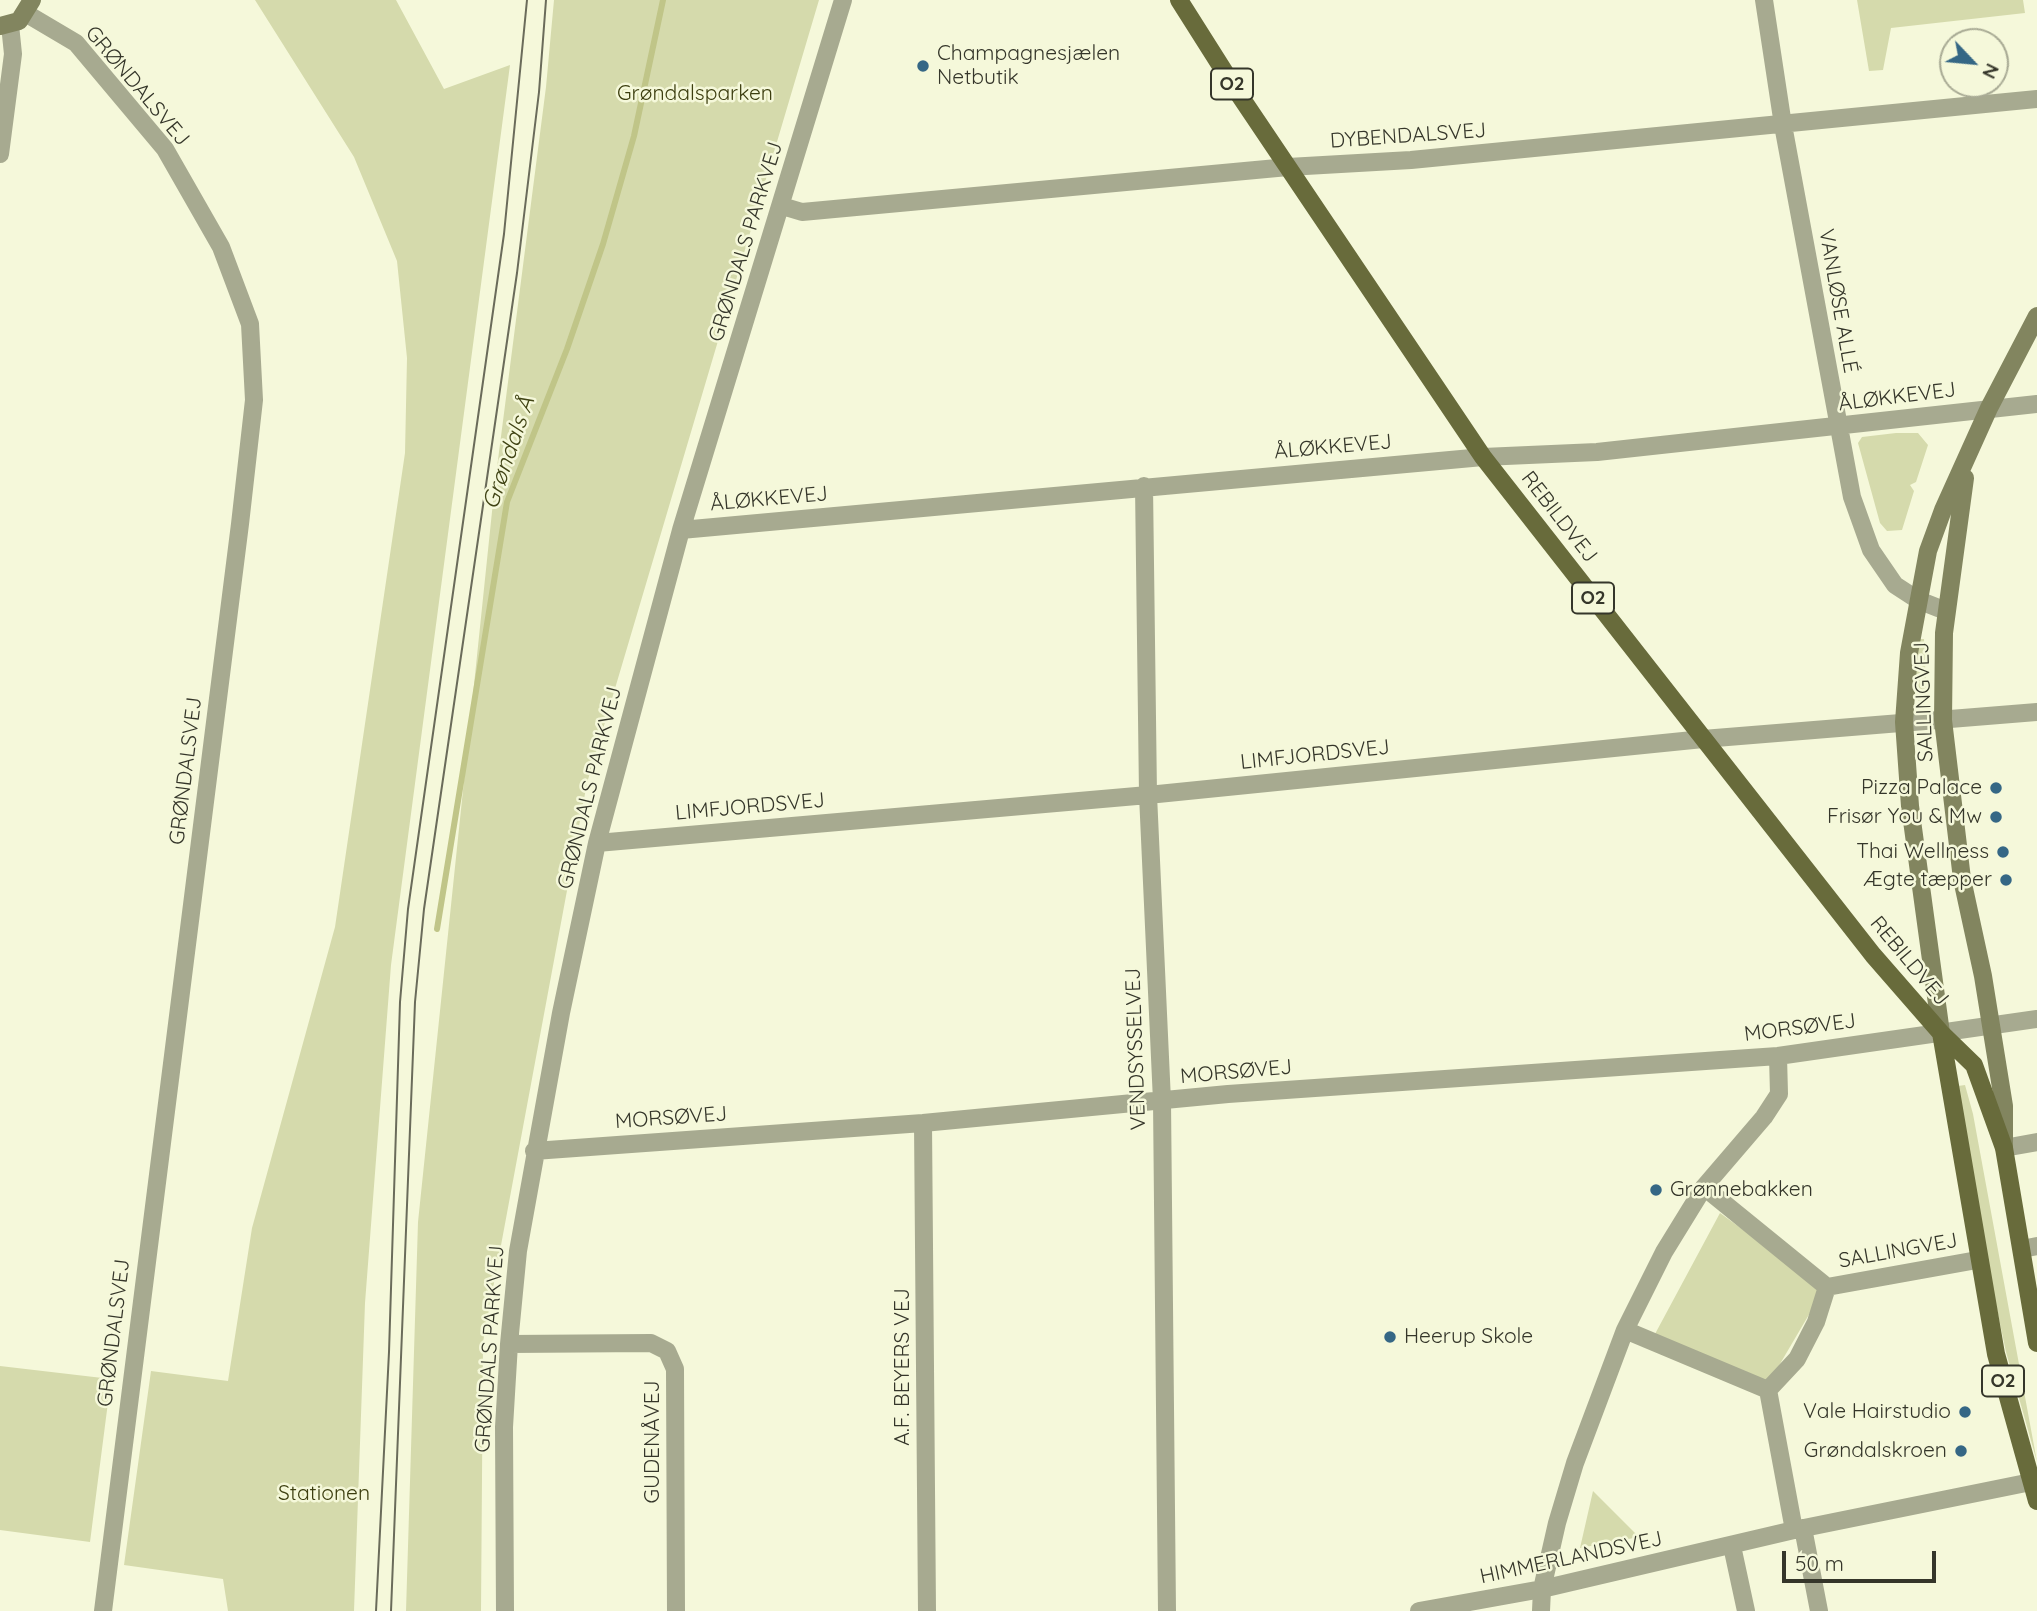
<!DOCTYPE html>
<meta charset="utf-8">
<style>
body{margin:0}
#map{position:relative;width:2037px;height:1611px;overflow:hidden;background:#f5f8da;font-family:Quicksand,sans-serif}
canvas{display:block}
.north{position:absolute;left:1939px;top:28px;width:70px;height:70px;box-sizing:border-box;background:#f5f8da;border:2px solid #a8aa94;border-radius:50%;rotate:116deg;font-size:19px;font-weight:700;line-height:28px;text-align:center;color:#35362a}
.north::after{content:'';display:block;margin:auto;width:24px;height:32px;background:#356785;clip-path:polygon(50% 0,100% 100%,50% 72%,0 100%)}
.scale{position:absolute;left:1782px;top:1551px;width:154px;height:32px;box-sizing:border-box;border:4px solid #35362a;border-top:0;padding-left:9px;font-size:21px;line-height:24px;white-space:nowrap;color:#35362a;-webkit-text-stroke:5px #f5f8da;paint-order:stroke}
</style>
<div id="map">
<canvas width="2037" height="1611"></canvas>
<div class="north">N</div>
<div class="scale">50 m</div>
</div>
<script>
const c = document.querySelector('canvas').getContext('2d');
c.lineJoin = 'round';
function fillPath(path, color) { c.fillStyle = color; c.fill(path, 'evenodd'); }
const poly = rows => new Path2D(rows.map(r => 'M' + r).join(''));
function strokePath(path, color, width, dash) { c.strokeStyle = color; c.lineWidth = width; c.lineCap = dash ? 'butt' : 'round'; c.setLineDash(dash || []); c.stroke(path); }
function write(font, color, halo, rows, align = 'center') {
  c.font = font + ' Quicksand,sans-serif'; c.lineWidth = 5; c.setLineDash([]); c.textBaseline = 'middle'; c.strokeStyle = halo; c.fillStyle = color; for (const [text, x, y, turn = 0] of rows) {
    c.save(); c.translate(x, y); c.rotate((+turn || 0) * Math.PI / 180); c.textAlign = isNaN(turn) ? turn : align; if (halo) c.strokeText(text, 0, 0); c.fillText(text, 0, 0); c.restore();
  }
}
const green = poly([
 [255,0,396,0,444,89,510,65,391,965,365,1303,354,1611,228,1611,223,1579,124,1565,151,1371,228,1381,252,1228,335,927,405,453,407,358,397,261,354,157],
 [554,0,819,0,587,783,483,1342,481,1611,406,1611,418,1222,495,483,546,87],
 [1857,0,2023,0,2025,13,1891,28,1883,70,1869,71],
 [1896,433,1918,433,1928,445,1916,482,1910,485,1914,491,1902,530,1887,531,1880,523,1858,443,1862,437],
 [1919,639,1924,639,1926,684,1925,703,1921,706,1917,697,1916,679],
 [1965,1085,1973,1114,2037,1462,2006,1352,1987,1262,1958,1086],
 [1720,1213,1824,1289,1767,1386,1655,1334],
 [0,1366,111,1379,90,1542,0,1530],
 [1593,1491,1639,1537,1580,1548]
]);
const stream = poly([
 [437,929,507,502,567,349,603,244,634,136,663,0]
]);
const street = poly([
 [1764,0,1783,125,1852,497,1871,550,1895,585,1918,600,1946,611],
 [27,14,76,43,165,149,221,247,250,324,254,400,240,524,103,1611],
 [0,154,13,54,10,25],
 [782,206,802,212,1288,167,1411,160,2037,99],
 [1144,486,1148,795,1162,1101,1167,1611],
 [681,530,1483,457,1597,452,2037,404],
 [597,843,1148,795,1703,739,2037,712],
 [923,1123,927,1611],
 [2004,1148,2037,1142],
 [534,1151,923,1123,1228,1094,1778,1056,2037,1019],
 [2022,1249,2037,1246],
 [1827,1287,1977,1260],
 [1625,1330,1768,1390,1797,1359,1816,1322,1827,1287,1704,1187],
 [509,1344,651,1343,667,1351,675,1369,676,1611],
 [1768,1390,1794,1530],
 [1803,1528,1819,1611],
 [1732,1546,1746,1611],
 [505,1611,504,1427,509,1344,518,1251,561,1013,597,843,681,530,843,0],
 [1419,1611,1542,1589,1794,1530,2031,1482],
 [1541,1611,1542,1589,1557,1523,1575,1463,1625,1330,1664,1252,1704,1187,1764,1117,1779,1094,1778,1056]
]);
const secondary = poly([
 [0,26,19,21,32,0],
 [1965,478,1944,633,1943,720,1962,879,1983,976,2004,1106,2004,1147],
 [1941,1033,1910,806,1904,722,1909,653,1928,551,1943,510,1989,408,2037,316]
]);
const primary = poly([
 [1179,0,1236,90,1483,457,1873,955,1941,1033,1974,1065,2004,1148,2037,1343],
 [1941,1033,1996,1354,2037,1501]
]);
const tram = poly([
 [376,1611,389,1352,400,1002,408,909,504,234,527,0],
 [391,1611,415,1002,424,909,517,273,539,92,546,0]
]);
const markers = [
 [923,66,7,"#356785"],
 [1996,788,7,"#356785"],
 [1996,817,7,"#356785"],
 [2003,852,7,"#356785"],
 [2006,880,7,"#356785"],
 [1656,1190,7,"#356785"],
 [1390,1337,7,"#356785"],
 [1965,1412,7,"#356785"],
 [1961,1451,7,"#356785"]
];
const shields = [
 [1232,84,42],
 [1593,598,42],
 [2003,1381,42]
];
const shieldNames = [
 ["O2",1232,84],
 ["O2",1593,598],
 ["O2",2003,1381]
];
const poiNames = [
 ["Champagnesjælen",937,54,"left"],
 ["Netbutik",937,78,"left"],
 ["Pizza Palace",1982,788],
 ["Frisør You & Mw",1982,817],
 ["Thai Wellness",1989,852],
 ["Ægte tæpper",1992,880],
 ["Grønnebakken",1670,1190,"left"],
 ["Heerup Skole",1404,1337,"left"],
 ["Vale Hairstudio",1951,1412],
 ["Grøndalskroen",1947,1451]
];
const streetNames = [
 ["GRØNDALSVEJ",137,86,50],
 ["DYBENDALSVEJ",1408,136,-4],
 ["GRØNDALS PARKVEJ",746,242,-73],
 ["VANLØSE ALLÉ",1838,301,80],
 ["ÅLØKKEVEJ",1897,397,-7],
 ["ÅLØKKEVEJ",1333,447,-5],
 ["ÅLØKKEVEJ",769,499,-5],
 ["REBILDVEJ",1559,517,52],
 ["SALLINGVEJ",1924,702,-92],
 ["LIMFJORDSVEJ",1315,755,-6],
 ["GRØNDALSVEJ",186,771,-83],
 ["GRØNDALS PARKVEJ",590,788,-76],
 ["LIMFJORDSVEJ",750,807,-5],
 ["REBILDVEJ",1909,961,50],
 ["MORSØVEJ",1800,1028,-7],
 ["VENDSYSSELVEJ",1136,1049,-92],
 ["MORSØVEJ",1236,1072,-5],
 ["MORSØVEJ",671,1118,-4],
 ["SALLINGVEJ",1898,1251,-10],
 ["GRØNDALSVEJ",114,1333,-83],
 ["GRØNDALS PARKVEJ",490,1349,-86],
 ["A.F. BEYERS VEJ",903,1367,-90],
 ["GUDENÅVEJ",653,1442,-90],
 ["HIMMERLANDSVEJ",1571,1558,-12]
];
const parkNames = [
 ["Grøndalsparken",695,94],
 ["Stationen",324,1494]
];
const waterNames = [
 ["Grøndals Å",509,453,-71]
];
fillPath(green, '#d5daac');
strokePath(stream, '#c0c588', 6);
strokePath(street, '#a7aa90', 18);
strokePath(secondary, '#82855f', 18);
strokePath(primary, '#686b3b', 18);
strokePath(tram, '#6a6b5a', 2);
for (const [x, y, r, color] of markers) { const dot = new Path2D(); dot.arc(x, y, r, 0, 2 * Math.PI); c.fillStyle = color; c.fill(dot); strokePath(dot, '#f5f8da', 2.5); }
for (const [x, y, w] of shields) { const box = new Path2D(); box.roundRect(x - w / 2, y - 15.5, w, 31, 5); c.fillStyle = '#f5f8da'; c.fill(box); strokePath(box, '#35362a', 2); }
write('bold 19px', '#35362a', null, shieldNames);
write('21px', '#35362a', '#f5f8da', poiNames, 'right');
write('21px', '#35362a', '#f5f8da', streetNames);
write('21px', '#3c3e0f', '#f5f8da', parkNames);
write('italic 23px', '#414415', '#f5f8da', waterNames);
</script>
